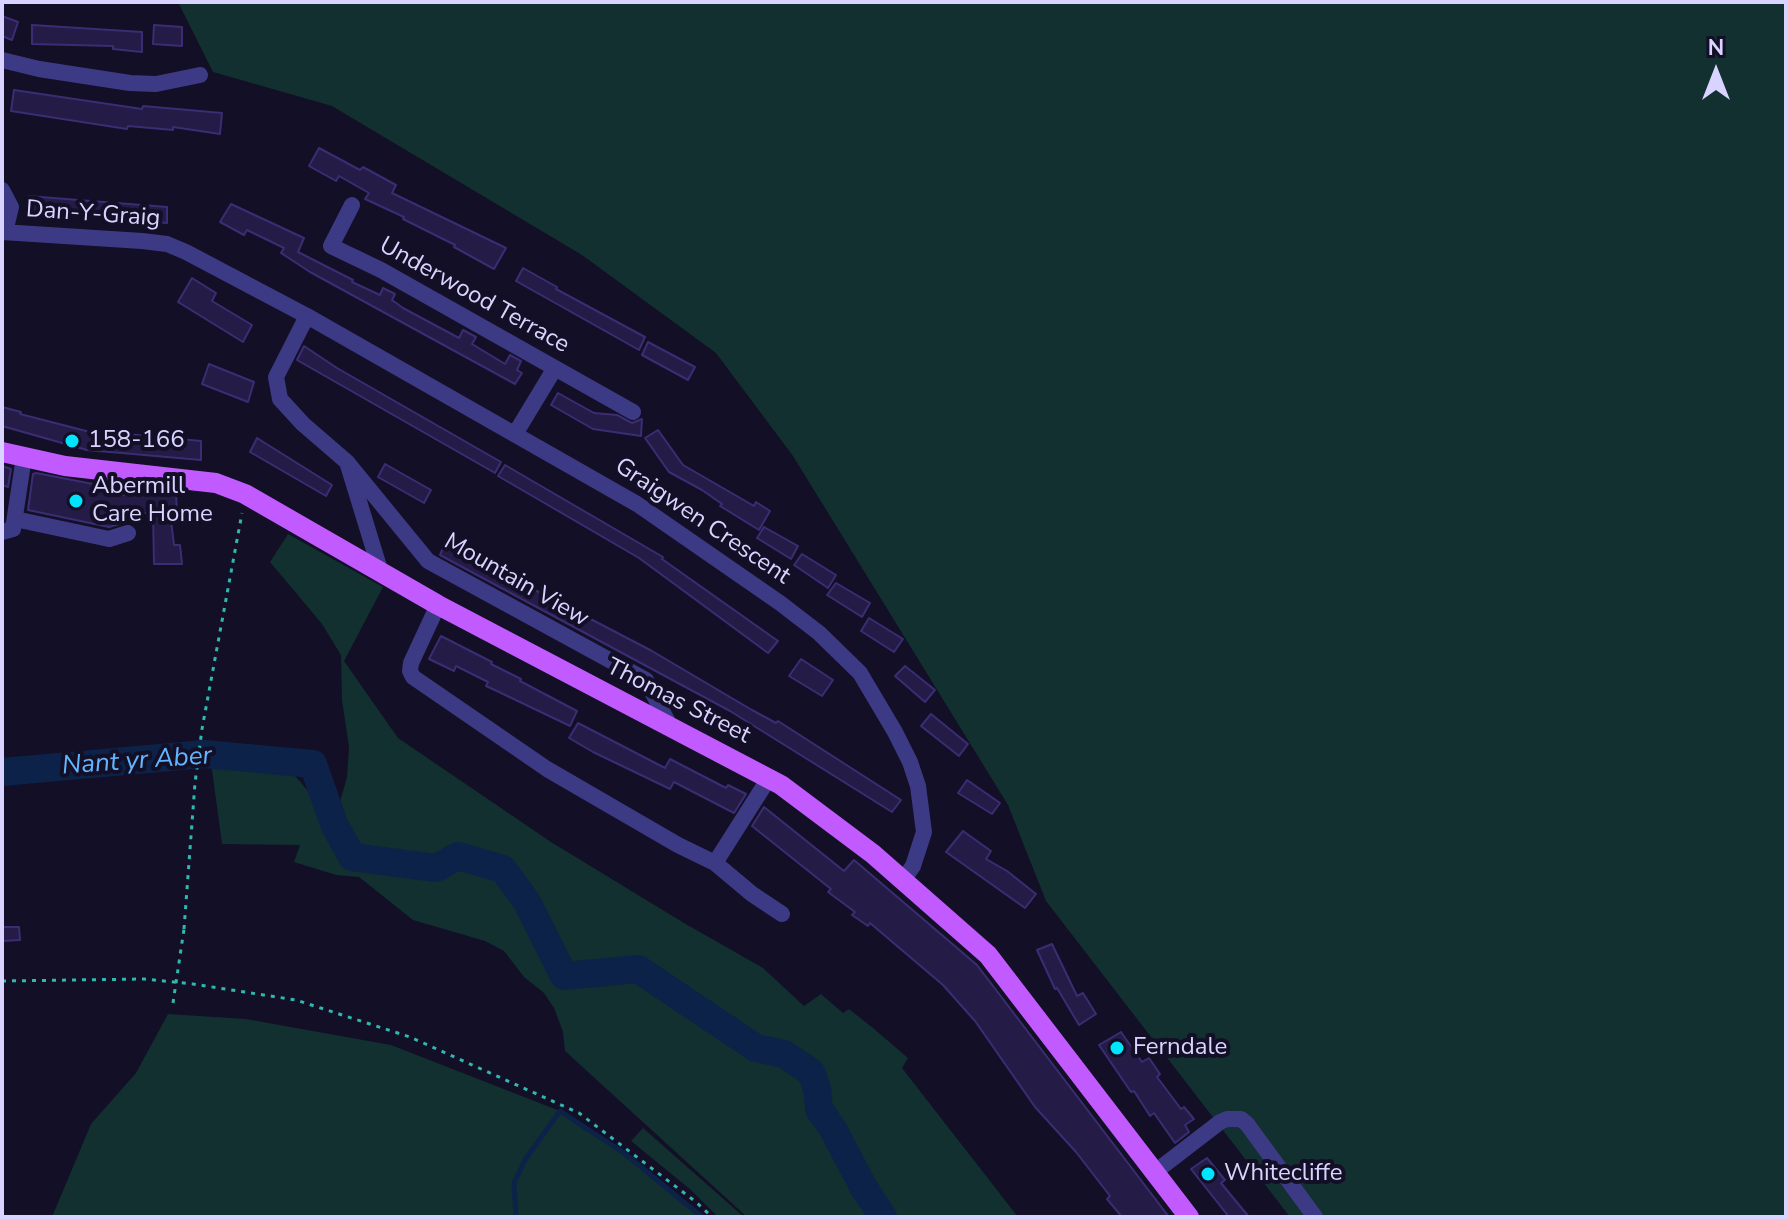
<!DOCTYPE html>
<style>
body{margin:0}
#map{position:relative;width:1788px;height:1219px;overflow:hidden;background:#130f26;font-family:"Nunito Sans",sans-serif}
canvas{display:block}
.frame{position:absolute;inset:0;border:4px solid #d9d4ff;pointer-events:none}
.north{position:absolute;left:1676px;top:32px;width:80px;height:80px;-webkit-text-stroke:6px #130f26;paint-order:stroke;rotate:0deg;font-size:22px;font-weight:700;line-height:32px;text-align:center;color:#d9d4ff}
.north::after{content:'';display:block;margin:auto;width:28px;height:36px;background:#d9d4ff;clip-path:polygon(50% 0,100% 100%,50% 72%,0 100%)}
</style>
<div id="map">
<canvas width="1788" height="1219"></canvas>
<div class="frame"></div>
<div class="north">N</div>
</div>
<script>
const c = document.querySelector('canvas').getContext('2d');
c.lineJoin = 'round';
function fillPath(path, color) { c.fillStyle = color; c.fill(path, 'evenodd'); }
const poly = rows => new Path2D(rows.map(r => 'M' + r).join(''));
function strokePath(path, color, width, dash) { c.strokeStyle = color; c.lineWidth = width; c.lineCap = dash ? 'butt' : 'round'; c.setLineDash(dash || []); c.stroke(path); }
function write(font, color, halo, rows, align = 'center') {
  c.font = font + ' "Nunito Sans",sans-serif'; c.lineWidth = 8; c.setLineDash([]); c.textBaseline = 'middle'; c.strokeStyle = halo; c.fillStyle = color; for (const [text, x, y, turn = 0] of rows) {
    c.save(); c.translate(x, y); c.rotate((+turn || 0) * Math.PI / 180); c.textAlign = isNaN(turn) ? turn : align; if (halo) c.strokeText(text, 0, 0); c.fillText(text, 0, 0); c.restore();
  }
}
const green = poly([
 [178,2,1786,2,1786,1217,1290,1217,1046,901,1008,805,793,456,716,353,582,255,332,106,213,72],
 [288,534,383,587,344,661,398,738,551,842,684,923,763,968,804,1006,821,994,843,1013,849,1009,873,1028,908,1058,902,1068,1018,1217,747,1217,565,1051,563,1032,554,1008,544,993,524,977,504,951,485,941,413,920,359,877,336,875,294,862,300,845,222,844,210,755,278,761,290,770,309,792,325,799,334,823,347,777,349,747,342,700,341,655,322,624,270,562],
 [168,1014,246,1019,391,1045,560,1111,624,1153,702,1217,52,1217,91,1124,136,1073],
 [643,1128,744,1217,718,1217,691,1190,631,1141]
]);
const stream = poly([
 [516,1217,514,1183,525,1160,560,1111,624,1153,702,1217]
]);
const river = poly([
 [2,772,204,754,313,764,334,824,352,857,436,868,458,856,503,869,527,902,564,976,638,969,756,1048,784,1054,811,1072,817,1088,819,1109,833,1129,864,1188,883,1217]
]);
const building = poly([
 [2,16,18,22,12,40,2,36,2,16],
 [32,25,142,32,142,52,113,49,113,46,32,44,32,25],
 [154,25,182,27,182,46,153,44,154,25],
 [14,90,142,109,143,106,222,113,220,134,173,127,173,130,128,126,127,129,11,111,14,90],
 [319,148,360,170,363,167,396,185,392,193,506,248,494,269,454,247,455,245,403,219,404,217,365,199,369,193,339,176,336,181,309,166,319,148],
 [28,196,167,207,167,223,91,217,77,214,28,212,28,196],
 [231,204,304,238,298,252,353,280,352,282,380,295,383,288,395,294,392,300,403,308,459,338,463,330,476,337,472,344,505,364,510,355,521,361,517,370,522,373,515,384,310,272,281,253,284,248,247,230,244,235,220,222,231,204],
 [523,268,557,287,556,289,645,337,639,350,516,281,523,268],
 [192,278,216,293,212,301,252,325,243,342,178,302,192,278],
 [648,342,695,367,688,380,642,355,648,342],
 [304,346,337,368,501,462,495,473,297,360,304,346],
 [209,364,254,382,248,402,202,384,209,364],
 [558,393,594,413,617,415,632,423,642,419,641,436,593,429,551,405,558,393],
 [2,407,21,412,20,414,94,433,94,431,201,441,201,460,87,450,2,426,2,407],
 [658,430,683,465,754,506,756,502,770,511,759,530,720,506,722,504,702,490,669,472,645,438,658,430],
 [257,438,332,485,326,496,250,452,257,438],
 [385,464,431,490,424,503,378,477,385,464],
 [505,465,663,557,662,559,778,641,768,653,639,558,498,476,505,465],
 [2,466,11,469,8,487,2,485,2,466],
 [36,473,119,489,117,495,176,494,177,512,170,512,174,545,180,545,182,564,154,564,153,513,125,513,123,523,109,527,28,510,33,474,36,473],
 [764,527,798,546,791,559,757,538,764,527],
 [445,543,652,651,752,710,776,723,778,721,901,800,892,812,730,711,440,555,445,543],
 [802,554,836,575,828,588,794,565,802,554],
 [836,583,870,603,862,617,827,595,836,583],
 [869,618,903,639,894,652,861,631,869,618],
 [441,636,492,662,491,664,521,679,520,681,577,711,570,726,499,692,486,686,488,682,456,666,454,671,429,659,441,636],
 [801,659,833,680,822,696,789,676,801,659],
 [905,666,935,690,925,702,895,676,905,666],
 [931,714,968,744,959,756,921,726,931,714],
 [578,723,665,768,670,759,726,788,728,785,746,794,734,813,674,782,670,789,593,752,569,738,578,723],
 [967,780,1000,803,992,814,958,793,967,780],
 [764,807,844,871,854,860,977,965,1169,1217,1122,1217,1107,1199,1110,1196,1076,1152,1035,1107,975,1021,943,985,870,923,868,926,852,915,855,912,828,892,831,889,752,826,764,807],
 [963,831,991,851,986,859,1007,871,1036,894,1025,908,946,852,963,831],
 [2,927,19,927,20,940,2,941,2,927],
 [1052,944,1077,996,1083,993,1096,1014,1079,1025,1057,988,1055,989,1037,950,1052,944],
 [1121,1032,1142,1062,1149,1058,1160,1074,1157,1077,1181,1109,1184,1107,1194,1119,1185,1125,1189,1132,1175,1143,1154,1113,1150,1116,1134,1091,1131,1092,1099,1045,1121,1032],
 [1207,1158,1225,1180,1221,1183,1249,1217,1229,1217,1191,1169,1207,1158]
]);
const path = poly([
 [184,929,195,783,202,729,242,513],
 [2,981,144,979,193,984,296,1000,410,1037,579,1113,696,1202,712,1217]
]);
const minor = poly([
 [2,60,39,69,130,83,156,84,200,75],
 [2,190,11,207,5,232],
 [352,205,331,246,381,270,633,412],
 [2,232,142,241,167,244,186,252,307,316,637,504,780,603,819,633,860,673,895,732,910,762,918,786,924,832,913,866,903,880],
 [307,316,276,377,280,399,303,424,347,462,381,573],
 [515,434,555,368],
 [347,462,428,561,646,680,671,728],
 [15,519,109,539,128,533],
 [2,532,13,529,24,457],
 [438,605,411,663,410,671,413,677,547,769,678,845,715,863,752,894,782,914],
 [715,863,769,778],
 [1155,1172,1220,1122,1227,1119,1241,1119,1247,1124,1315,1217]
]);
const major = poly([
 [2,452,65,466,216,483,245,494,438,605,781,785,873,854,988,955,1189,1217]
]);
const pathBridge = poly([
 [173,1003,184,929]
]);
const markers = [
 [72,441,8,"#00e5ff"],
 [76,501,8,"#00e5ff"],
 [1117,1048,8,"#00e5ff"],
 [1208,1174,8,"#00e5ff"]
];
const streetNames = [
 ["Dan-Y-Graig",93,215,4],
 ["Underwood Terrace",474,296,29],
 ["Graigwen Crescent",702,522,34],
 ["Mountain View",516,581,30],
 ["Thomas Street",678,702,27]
];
const poiNames = [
 ["158-166",88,441],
 ["Abermill",92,487],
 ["Care Home",92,515],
 ["Ferndale",1133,1048],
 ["Whitecliffe",1224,1174]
];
const waterNames = [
 ["Nant yr Aber",137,762,-4]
];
fillPath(green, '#12302f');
strokePath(stream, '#0c2248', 5);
strokePath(river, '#0c2248', 28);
fillPath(building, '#241b47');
strokePath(building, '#3b2d73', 2);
strokePath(path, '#2fb8b0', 3, [4, 6]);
strokePath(minor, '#3d3a85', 16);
strokePath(major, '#c25bff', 20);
strokePath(pathBridge, '#2fb8b0', 3, [4, 6]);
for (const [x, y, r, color] of markers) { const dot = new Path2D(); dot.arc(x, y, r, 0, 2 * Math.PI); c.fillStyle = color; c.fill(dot); strokePath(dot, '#130f26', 3); }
write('24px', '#d9d4ff', '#130f26', streetNames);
write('24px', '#d9d4ff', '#130f26', poiNames, 'left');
write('italic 26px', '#62b6ff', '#130f26', waterNames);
</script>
